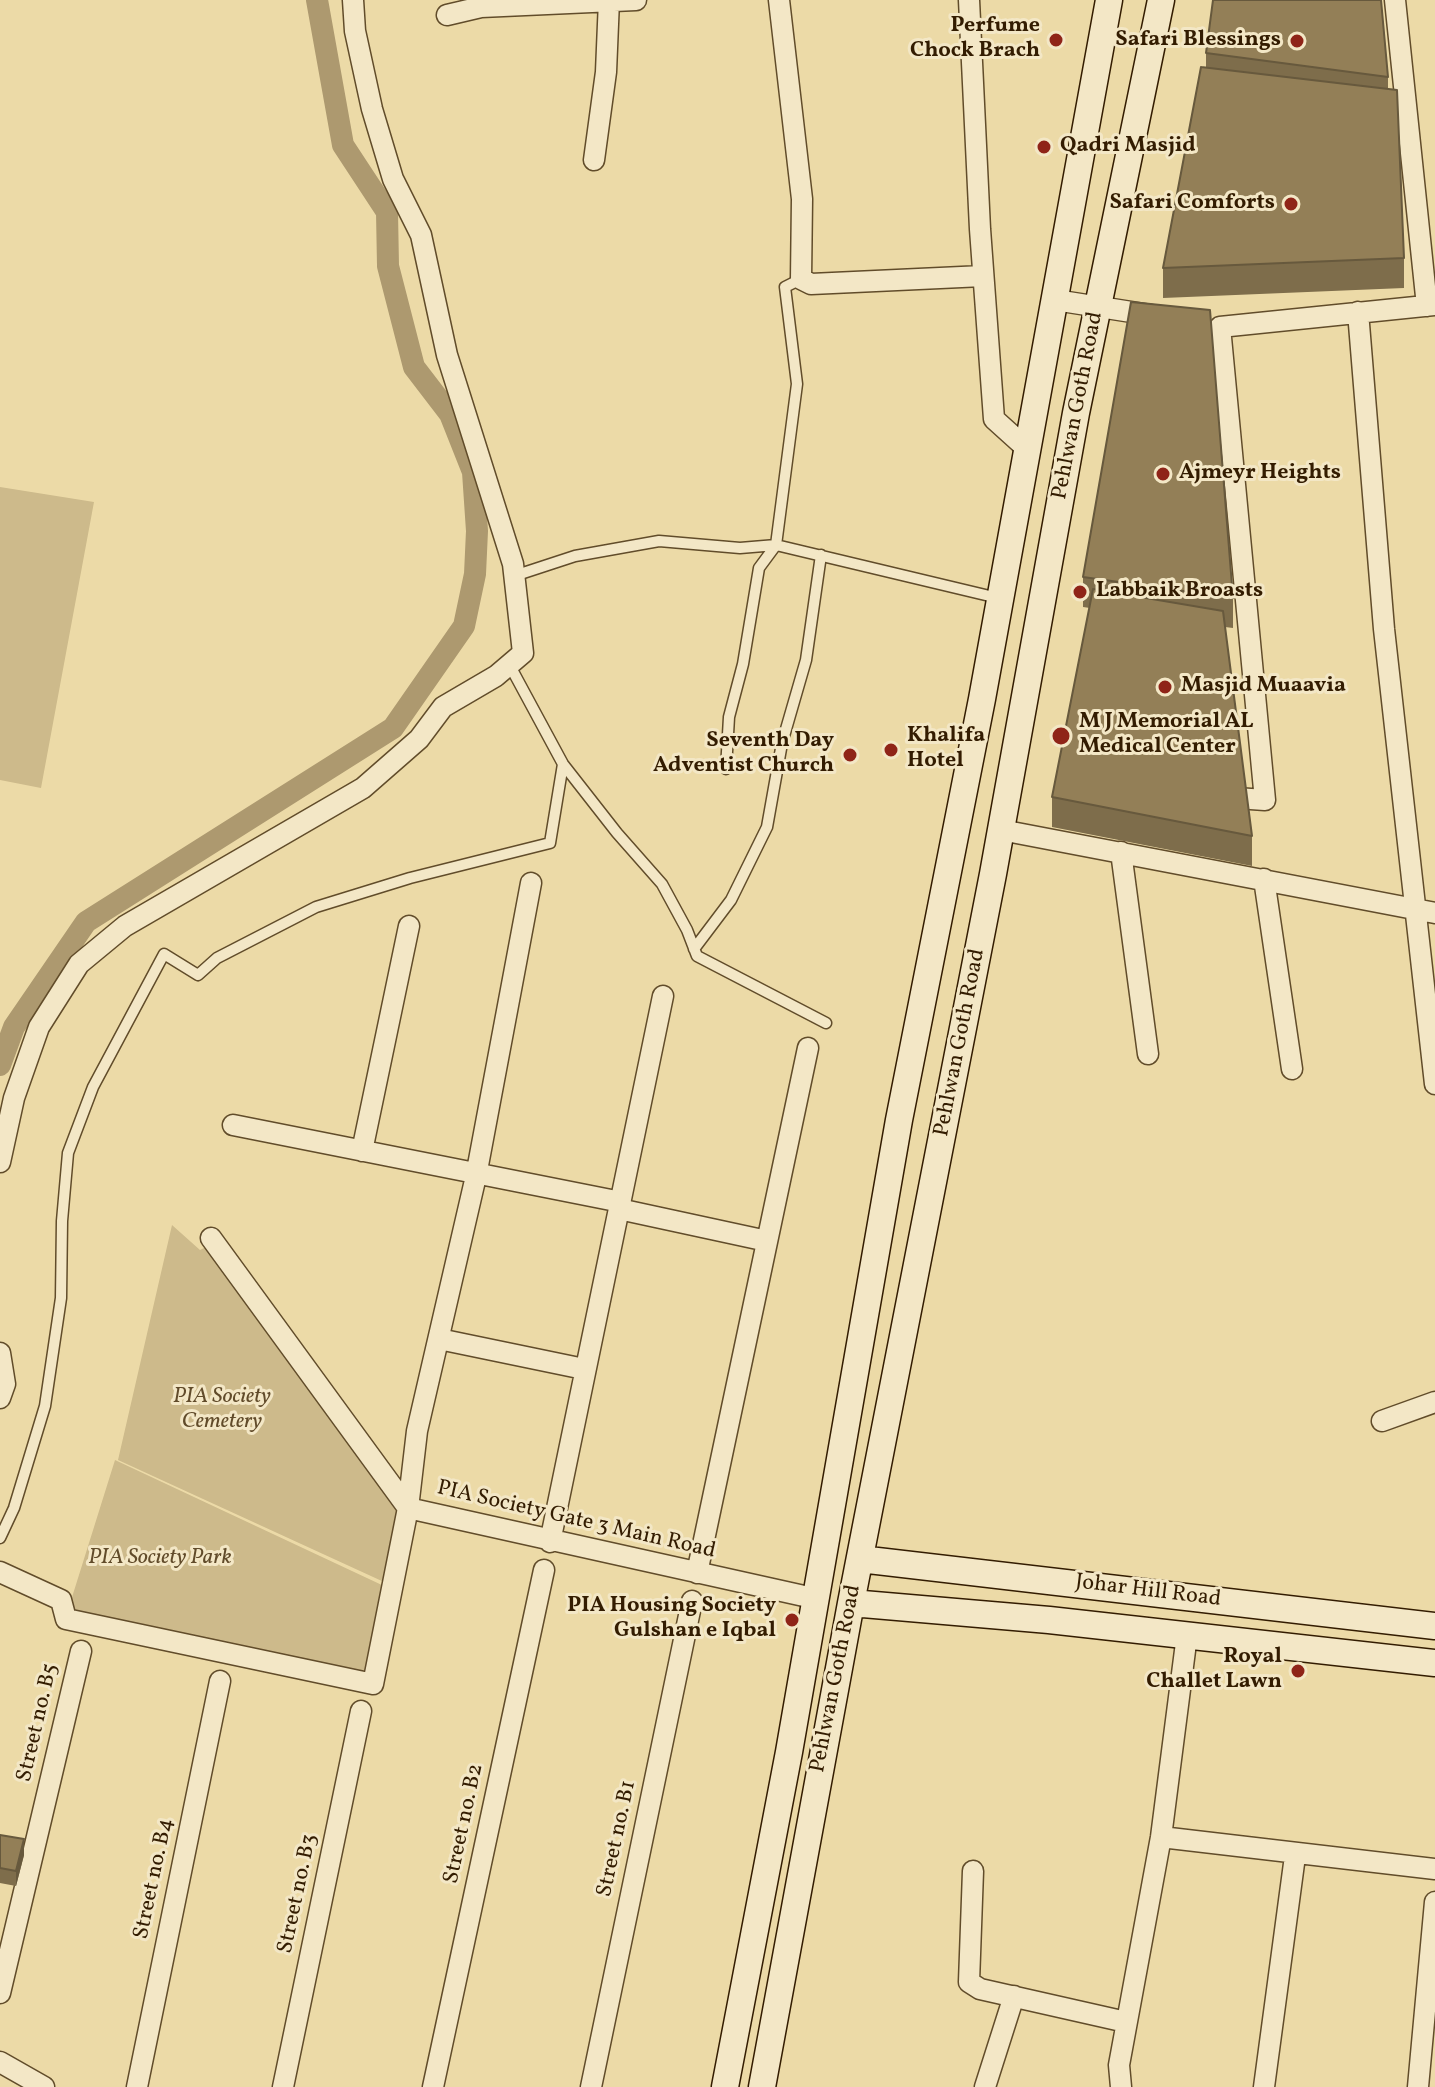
<!DOCTYPE html>
<style>
body{margin:0}
canvas{display:block;background:#ecdaa7}
</style>
<canvas width="1435" height="2087"></canvas>
<script>
const c = document.querySelector('canvas').getContext('2d');
c.lineJoin = 'round';
function fillPath(path, color) { c.fillStyle = color; c.fill(path, 'evenodd'); }
const poly = rows => new Path2D(rows.map(r => 'M' + r).join(''));
function strokePath(path, color, width, dash) { c.strokeStyle = color; c.lineWidth = width; c.lineCap = dash ? 'butt' : 'round'; c.setLineDash(dash || []); c.stroke(path); }
function write(font, color, halo, rows, align = 'center') {
  c.font = font + ' Vollkorn,serif'; c.lineWidth = 6; c.setLineDash([]); c.textBaseline = 'middle'; c.strokeStyle = halo; c.fillStyle = color; for (const [text, x, y, turn = 0] of rows) {
    c.save(); c.translate(x, y); c.rotate((+turn || 0) * Math.PI / 180); c.textAlign = isNaN(turn) ? turn : align; if (halo) c.strokeText(text, 0, 0); c.fillText(text, 0, 0); c.restore();
  }
}
const green = poly([
 [0,487,94,502,41,788,0,780],
 [172,1225,200,1250,208,1246,408,1509,384,1582,118,1460],
 [115,1460,384,1586,366,1675,68,1610]
]);
const canal = poly([
 [0,1065,14,1027,86,922,393,728,464,626,475,574,477,531,473,472,450,414,414,367,388,266,387,212,343,145,317,0]
]);
const lane = poly([
 [514,576,575,556,659,541,740,548,776,545,998,598],
 [509,664,563,764,617,833,662,884,687,930,697,956,826,1023],
 [726,769,729,717,743,664,759,568,776,545,797,384,785,287,801,279],
 [694,949,731,900,767,827,782,743,806,660,821,555],
 [0,1538,14,1508,45,1406,61,1298,62,1221,68,1153,93,1087,164,954,198,975,217,958,316,907,410,878,550,843,563,764]
]);
const street = poly([
 [779,0,802,199,801,279,811,284,983,276],
 [969,0,980,229,994,419,1025,447],
 [1395,0,1427,306],
 [447,15,481,7,636,0],
 [594,160,606,72,609,0],
 [1055,300,1157,316],
 [1358,312,1384,629,1435,1084],
 [1222,797,1265,800,1220,327,1435,305],
 [1001,830,1435,913],
 [1121,852,1148,1054],
 [1264,879,1292,1069],
 [233,1125,621,1202],
 [362,1151,409,926],
 [0,1162,14,1098,39,1027,79,964,125,926,363,788,419,739,443,707,496,676,523,653,513,564,447,355,421,235,393,179,372,109,355,31,353,0],
 [619,1209,767,1241],
 [211,1238,408,1508],
 [439,1339,584,1369],
 [0,1353,5,1384,0,1398],
 [1382,1421,1435,1402],
 [408,1508,813,1598],
 [550,1542,663,996],
 [0,1572,61,1600,66,1619,373,1684,408,1508,417,1431,476,1176,531,883],
 [697,1573,808,1048],
 [1161,1837,1435,1869],
 [973,1871,969,1982,980,1989,1126,2022],
 [0,1993,81,1651],
 [0,2062,44,2087],
 [137,2087,220,1681],
 [283,2087,361,1711],
 [433,2087,544,1570],
 [591,2087,692,1601],
 [985,2087,1014,1996],
 [1121,2087,1119,2065,1161,1837,1187,1635],
 [1264,2087,1295,1856],
 [1418,2087,1435,1902]
]);
const secondary = poly([
 [860,1559,1435,1626],
 [851,1603,1049,1620,1435,1663],
 [725,2087,789,1752,899,1120,982,699,1109,0],
 [762,2087,851,1603,993,874,1076,413,1161,0]
]);
const wall = poly([
 [1206,53,1388,77,1388,89,1404,258,1404,288,1163,298,1163,268,1206,68],
 [1083,577,1233,598,1233,628,1225,627,1252,836,1252,866,1052,827,1052,797,1090,608,1083,607],
 [0,1835,24,1855,16,1886,0,1883]
]);
const shadedWall = poly([
 [24,1839,24,1855,16,1886,16,1871]
]);
const building = poly([
 [1213,0,1381,0,1388,77,1206,53,1213,0],
 [1201,67,1397,90,1404,258,1163,268,1201,67],
 [1131,302,1210,310,1233,598,1083,577,1131,302],
 [1093,589,1223,611,1252,836,1052,797,1093,589],
 [0,1835,24,1839,16,1871,0,1868,0,1835]
]);
const markers = [
 [1056,40,8,"#8f2418"],
 [1297,41,8,"#8f2418"],
 [1044,147,8,"#8f2418"],
 [1291,204,8,"#8f2418"],
 [1163,474,8,"#8f2418"],
 [1080,592,8,"#8f2418"],
 [1165,687,8,"#8f2418"],
 [1061,736,10,"#8f2418"],
 [891,750,8,"#8f2418"],
 [850,755,8,"#8f2418"],
 [792,1620,8,"#8f2418"],
 [1298,1671,8,"#8f2418"]
];
const poiNames = [
 ["Perfume",1040,27],
 ["Chock Brach",1040,52],
 ["Safari Blessings",1281,41],
 ["Qadri Masjid",1060,147,"left"],
 ["Safari Comforts",1275,204],
 ["Ajmeyr Heights",1179,474,"left"],
 ["Labbaik Broasts",1096,592,"left"],
 ["Masjid Muaavia",1181,687,"left"],
 ["M J Memorial AL",1079,723,"left"],
 ["Medical Center",1079,748,"left"],
 ["Khalifa",907,737,"left"],
 ["Hotel",907,762,"left"],
 ["Seventh Day",834,742],
 ["Adventist Church",834,767],
 ["PIA Housing Society",776,1607],
 ["Gulshan e Iqbal",776,1632],
 ["Royal",1282,1658],
 ["Challet Lawn",1282,1683]
];
const streetNames = [
 ["Pehlwan Goth Road",1079,406,-79],
 ["Pehlwan Goth Road",961,1043,-79],
 ["PIA Society Gate 3 Main Road",576,1521,13],
 ["Johar Hill Road",1148,1592,7],
 ["Pehlwan Goth Road",837,1679,-79],
 ["Street no. B5",39,1723,-77],
 ["Street no. B2",465,1824,-78],
 ["Street no. B1",618,1839,-78],
 ["Street no. B4",155,1879,-78],
 ["Street no. B3",299,1894,-78]
];
const parkNames = [
 ["PIA Society",222,1398],
 ["Cemetery",222,1423],
 ["PIA Society Park",160,1559]
];
fillPath(green, '#cdba8b');
strokePath(canal, '#ad996f', 22);
strokePath(lane, '#614c2a', 13);
strokePath(street, '#614c2a', 23);
strokePath(secondary, '#331c01', 29);
strokePath(lane, '#f3e7c6', 10);
strokePath(street, '#f3e7c6', 20);
strokePath(secondary, '#f3e7c6', 26);
fillPath(wall, '#7e6d4b');
fillPath(shadedWall, '#67593d');
fillPath(building, '#937f57');
strokePath(building, '#67593d', 2);
for (const [x, y, r, color] of markers) { const dot = new Path2D(); dot.arc(x, y, r, 0, 2 * Math.PI); c.fillStyle = color; c.fill(dot); strokePath(dot, '#f3e7c6', 3); }
write('bold 22px', '#331c01', '#f3e7c6', poiNames, 'right');
write('22px', '#331c01', '#f3e7c6', streetNames);
write('italic 22px', '#614b2a', '#f3e7c6', parkNames);
</script>
